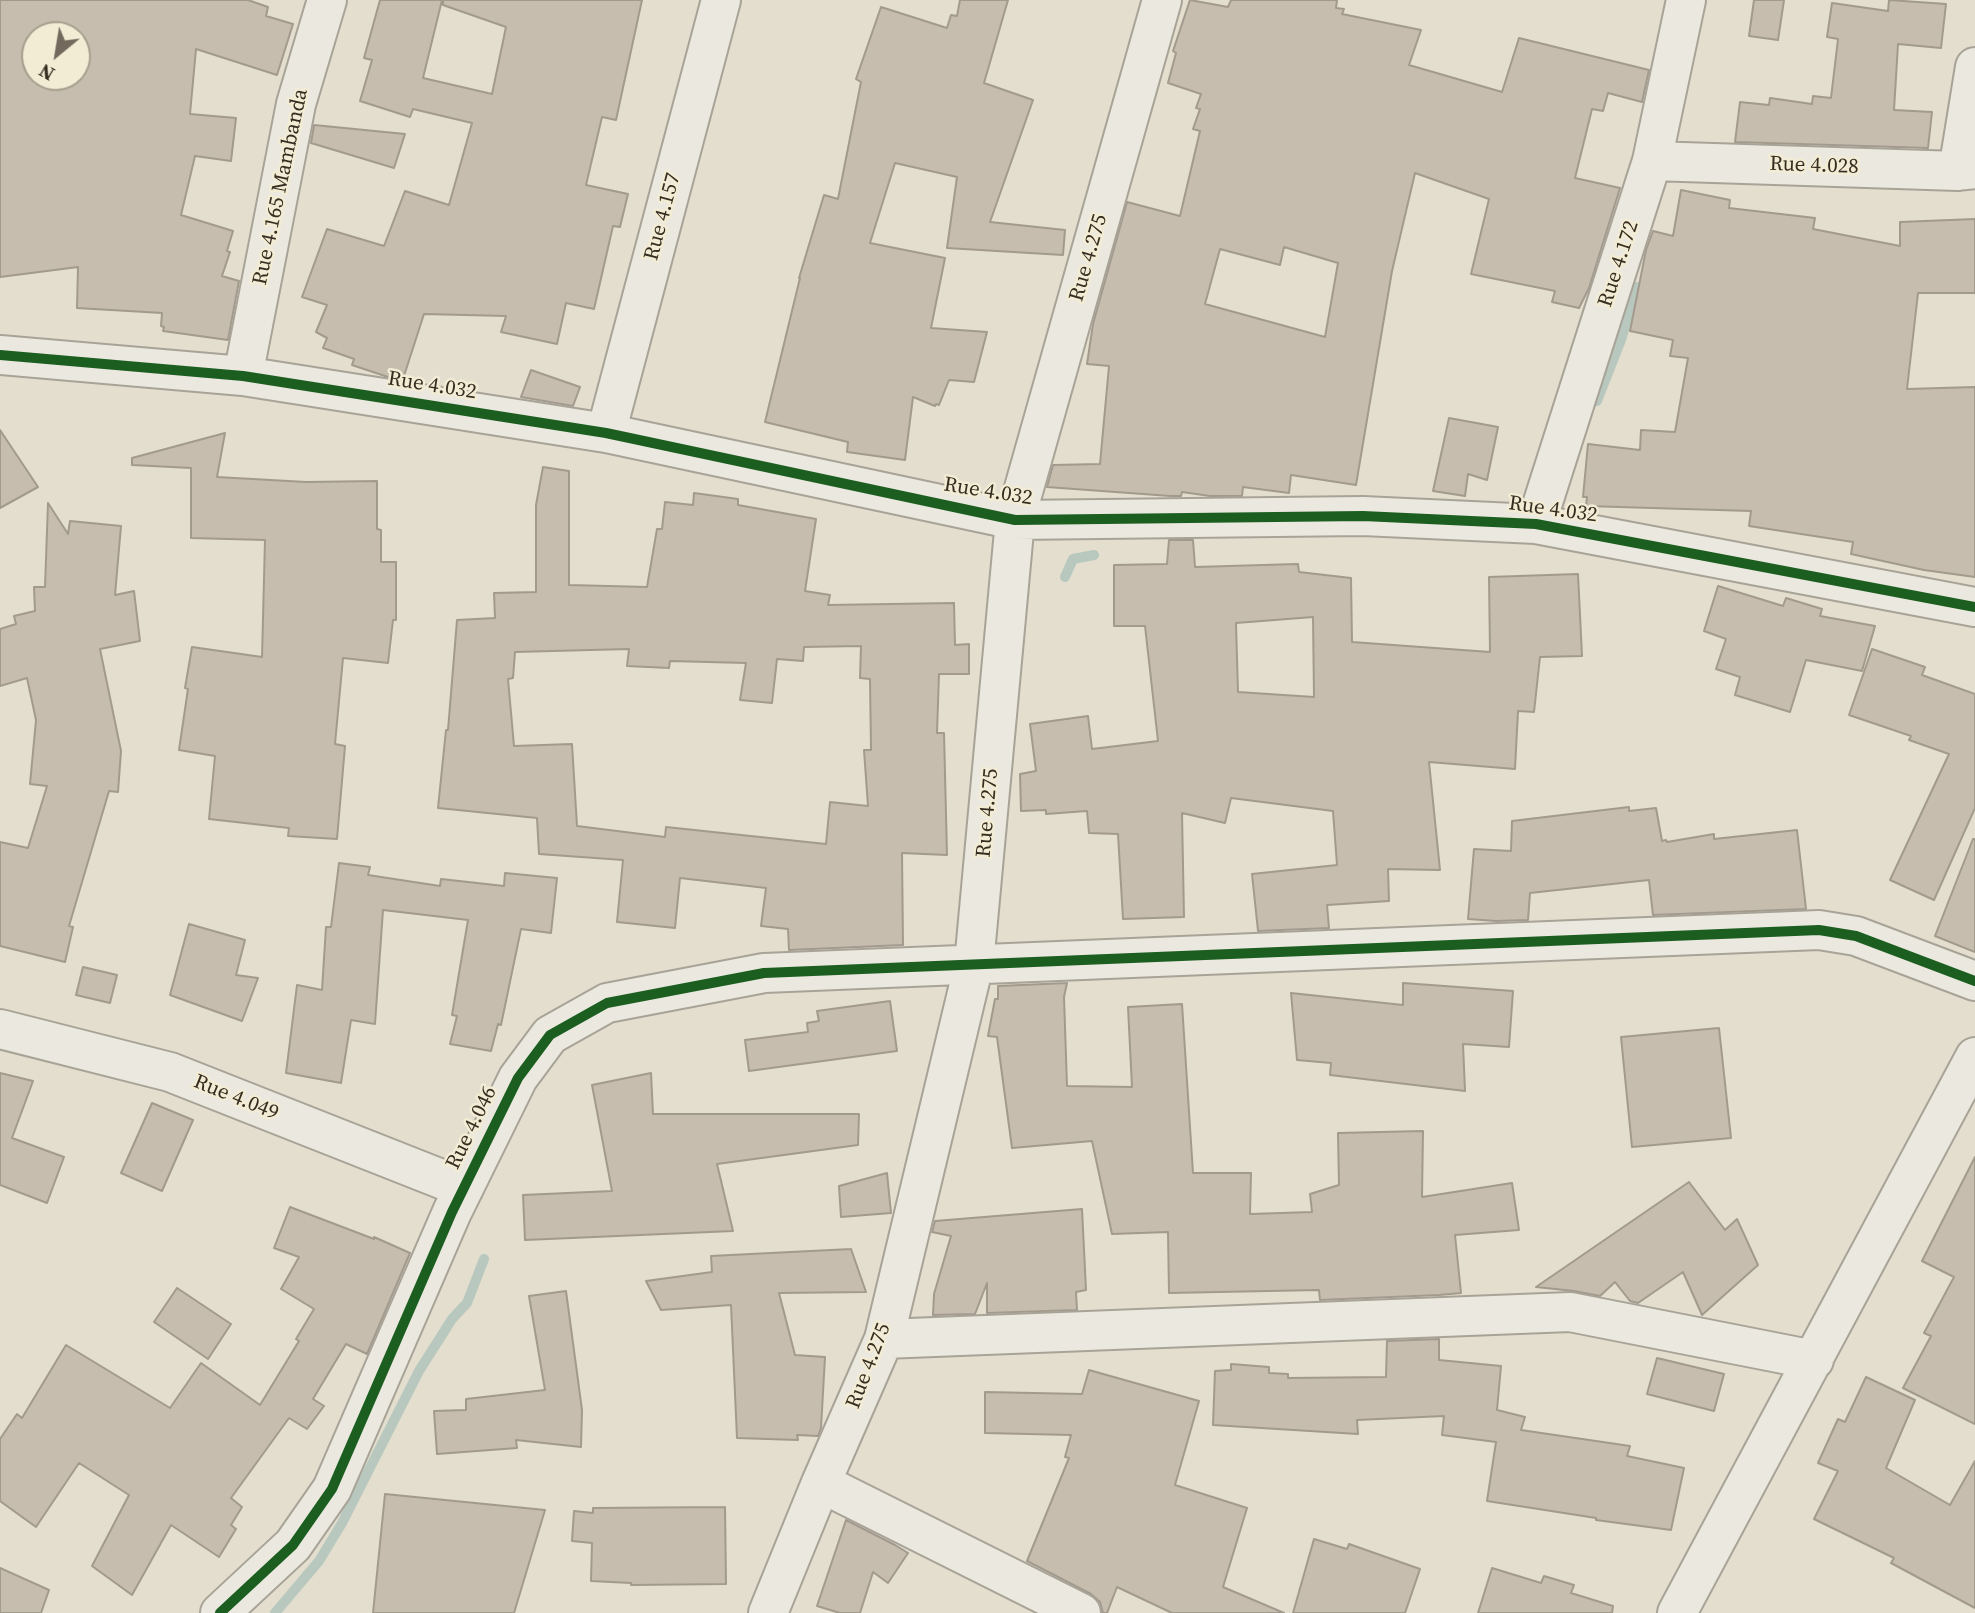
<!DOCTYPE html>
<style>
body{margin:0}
#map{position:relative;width:1975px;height:1613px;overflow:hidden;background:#e3dece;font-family:"Source Serif 4",serif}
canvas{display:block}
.north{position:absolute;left:21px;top:21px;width:70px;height:70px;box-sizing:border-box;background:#f3ecd5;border:2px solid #a79f8d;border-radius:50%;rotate:210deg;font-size:19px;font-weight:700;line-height:28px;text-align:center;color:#362c20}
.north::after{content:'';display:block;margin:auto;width:24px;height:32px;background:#736a5d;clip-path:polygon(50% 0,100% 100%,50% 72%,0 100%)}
</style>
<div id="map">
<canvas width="1975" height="1613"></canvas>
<div class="north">N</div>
</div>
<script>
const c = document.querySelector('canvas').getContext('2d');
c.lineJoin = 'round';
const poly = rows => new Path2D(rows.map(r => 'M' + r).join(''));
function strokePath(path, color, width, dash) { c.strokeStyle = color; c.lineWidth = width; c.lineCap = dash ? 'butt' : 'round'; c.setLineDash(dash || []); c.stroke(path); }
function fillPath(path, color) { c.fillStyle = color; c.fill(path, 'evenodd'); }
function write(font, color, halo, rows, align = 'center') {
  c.font = font + ' "Source Serif 4",serif'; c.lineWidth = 5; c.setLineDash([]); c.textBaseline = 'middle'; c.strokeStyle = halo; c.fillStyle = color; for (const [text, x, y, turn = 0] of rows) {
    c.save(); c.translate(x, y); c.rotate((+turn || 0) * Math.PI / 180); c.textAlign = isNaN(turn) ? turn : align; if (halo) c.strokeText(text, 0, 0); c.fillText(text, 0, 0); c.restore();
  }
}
const stream = poly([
 [1597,401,1621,340,1637,287],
 [1065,577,1073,559,1094,555],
 [275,1613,319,1561,342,1523,419,1371,452,1319,467,1303,484,1259]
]);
const building = poly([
 [0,0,248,0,268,7,266,16,293,24,277,75,196,49,190,114,236,118,231,161,195,156,181,215,233,231,227,251,230,252,222,276,239,281,228,340,163,331,164,327,161,326,162,313,77,308,78,267,0,277,0,0],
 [35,35,77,35,77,77,35,77,35,35],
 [380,0,442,0,423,78,492,94,506,27,443,5,443,0,642,0,616,120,602,117,586,185,628,194,620,227,613,226,594,309,566,303,557,344,501,332,506,316,424,314,403,379,388,377,352,365,354,359,323,348,327,338,316,332,327,305,302,297,327,229,384,246,405,191,449,205,472,123,413,109,410,117,360,101,372,60,364,58,380,0],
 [960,0,1008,0,984,83,1033,100,990,222,1065,230,1063,255,947,248,957,177,895,163,870,243,945,258,931,328,987,332,974,382,949,380,939,405,936,404,935,406,913,397,905,460,847,452,848,442,765,422,800,278,799,278,824,195,838,199,861,82,856,79,881,7,947,28,951,15,957,16,960,0],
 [1190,0,1228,7,1231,0,1337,0,1336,8,1344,9,1342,14,1421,30,1409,65,1502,92,1519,38,1649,70,1642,102,1608,93,1603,111,1592,109,1575,178,1620,188,1589,288,1579,308,1552,302,1555,291,1471,274,1489,199,1415,173,1392,271,1356,485,1291,475,1289,493,1243,487,1242,496,1210,496,1182,492,1181,496,1170,496,1047,487,1053,465,1100,464,1109,366,1087,364,1093,324,1127,202,1180,216,1200,131,1193,129,1200,109,1196,108,1201,94,1168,83,1176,53,1173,51,1190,0],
 [1284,247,1338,263,1325,337,1205,304,1220,249,1280,265,1284,247],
 [1754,0,1784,0,1778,40,1749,36,1754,0],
 [1889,0,1946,4,1941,48,1898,44,1894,110,1932,112,1928,148,1735,142,1740,102,1769,105,1770,98,1812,104,1813,96,1831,98,1838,39,1827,37,1832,3,1888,11,1889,0],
 [314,125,405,134,394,168,311,143,314,125],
 [1681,190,1730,200,1729,208,1815,218,1813,229,1900,246,1900,222,1975,219,1975,293,1918,293,1907,389,1975,387,1975,577,1924,570,1851,554,1853,542,1749,526,1751,511,1586,506,1587,497,1583,497,1588,444,1640,450,1641,430,1675,432,1688,358,1670,356,1673,340,1630,331,1646,250,1653,231,1673,236,1681,190],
 [531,370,580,387,573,406,521,397,531,370],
 [1449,418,1498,427,1487,480,1468,474,1465,496,1433,491,1449,418],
 [0,430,38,487,0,508,0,430],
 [225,433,217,477,306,482,377,481,377,529,381,530,381,562,396,562,396,620,393,620,388,663,343,658,335,744,345,746,337,839,288,836,289,828,209,819,215,756,179,750,188,689,185,688,192,647,262,657,265,540,191,538,191,468,132,465,132,458,225,433],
 [543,467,569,471,569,585,647,587,657,529,662,529,665,502,693,505,694,493,738,499,738,505,816,519,805,591,830,595,828,605,954,603,955,645,969,644,969,674,939,674,937,733,944,733,947,855,902,853,903,945,789,950,788,929,761,926,766,888,680,878,675,928,617,922,623,860,539,854,537,818,438,808,446,730,448,730,457,620,495,618,494,593,536,592,536,505,543,467],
 [861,646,860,678,870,679,871,750,864,750,868,806,830,802,826,844,666,827,665,837,577,826,572,744,514,746,508,679,513,678,515,652,629,649,627,666,669,668,670,661,746,663,740,700,772,703,777,659,803,661,804,647,861,646],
 [48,503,68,534,70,521,121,526,115,595,134,591,140,641,100,649,121,751,118,792,109,791,69,926,73,927,65,962,0,946,0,842,28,848,47,786,30,784,36,720,27,678,0,686,0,629,16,624,14,616,35,611,34,587,45,587,48,503],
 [1169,540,1193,540,1195,567,1298,564,1299,572,1351,578,1352,642,1490,652,1489,577,1578,574,1582,656,1540,657,1534,712,1518,711,1515,769,1429,762,1440,870,1388,869,1389,901,1327,905,1329,928,1258,931,1252,874,1337,865,1333,811,1231,798,1225,823,1182,813,1184,917,1123,919,1118,834,1089,833,1087,811,1046,814,1046,810,1021,811,1020,774,1036,771,1030,724,1088,716,1092,749,1158,741,1145,626,1114,626,1114,565,1167,564,1169,540],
 [1313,617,1314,697,1238,692,1236,623,1313,617],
 [1718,586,1783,606,1786,598,1822,609,1820,616,1875,626,1862,671,1806,660,1790,712,1735,695,1740,677,1716,669,1726,639,1704,631,1718,586],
 [1872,649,1925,667,1922,675,1975,694,1975,808,1934,900,1890,880,1949,754,1909,740,1911,736,1849,715,1872,649],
 [1629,807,1629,811,1656,808,1662,841,1666,840,1667,842,1714,834,1714,839,1797,830,1806,909,1653,915,1649,880,1530,893,1528,920,1496,921,1468,919,1474,849,1511,851,1512,821,1629,807],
 [1973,839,1975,839,1975,952,1935,936,1973,839],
 [339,863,370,867,368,875,440,886,441,879,504,886,505,873,557,878,551,933,521,929,501,1025,498,1024,491,1051,450,1044,457,1016,452,1015,468,920,383,910,375,1024,351,1020,341,1083,286,1073,297,985,322,990,326,927,331,927,339,863],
 [189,924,245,940,236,975,258,978,242,1021,170,995,189,924],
 [83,967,117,975,110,1003,76,995,83,967],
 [1067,983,1064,997,1067,1086,1132,1087,1128,1007,1182,1004,1193,1173,1251,1173,1250,1214,1312,1212,1310,1194,1339,1185,1338,1133,1423,1131,1422,1197,1512,1183,1519,1230,1455,1235,1461,1293,1439,1295,1320,1300,1319,1290,1169,1293,1168,1232,1112,1234,1092,1141,1012,1148,997,1037,988,1036,995,999,998,999,998,986,1067,983],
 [1403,983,1513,991,1509,1047,1463,1044,1465,1091,1330,1075,1331,1063,1297,1060,1291,993,1403,1005,1403,983],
 [890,1001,897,1051,749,1071,745,1040,808,1032,807,1023,819,1021,817,1011,890,1001],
 [1719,1028,1731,1138,1632,1147,1621,1037,1719,1028],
 [0,1073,33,1081,12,1138,64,1157,47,1203,0,1185,0,1073],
 [651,1073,653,1114,859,1114,858,1145,717,1164,733,1231,525,1240,523,1195,612,1191,592,1085,651,1073],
 [152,1103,193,1120,162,1191,121,1173,152,1103],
 [1975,1157,1975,1424,1903,1388,1931,1336,1924,1333,1954,1277,1922,1261,1975,1157],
 [887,1173,891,1213,841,1217,839,1186,887,1173],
 [1689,1182,1725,1230,1737,1219,1758,1265,1702,1315,1683,1272,1638,1303,1630,1301,1615,1282,1600,1296,1574,1291,1536,1287,1689,1182],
 [290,1207,374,1239,374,1237,410,1253,367,1354,346,1344,313,1399,324,1406,307,1429,289,1418,231,1498,242,1507,231,1525,236,1529,219,1557,171,1525,132,1595,92,1566,129,1495,79,1463,36,1527,0,1501,0,1439,17,1414,22,1418,66,1345,170,1408,201,1363,260,1405,299,1341,296,1339,314,1309,281,1289,299,1257,274,1248,290,1207],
 [1082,1209,1086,1290,1076,1292,1077,1310,987,1313,987,1283,975,1314,933,1315,934,1294,951,1236,932,1232,935,1221,1082,1209],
 [851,1249,866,1292,779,1293,795,1355,825,1357,821,1428,818,1436,797,1435,798,1440,737,1438,731,1305,661,1310,646,1281,712,1272,711,1256,851,1249],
 [177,1288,231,1324,208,1359,154,1322,177,1288],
 [566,1291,582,1410,581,1447,516,1440,517,1448,437,1454,434,1411,466,1410,466,1399,545,1390,529,1296,566,1291],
 [1439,1339,1439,1360,1501,1366,1497,1410,1525,1417,1521,1430,1630,1446,1627,1456,1684,1468,1671,1530,1596,1520,1596,1518,1487,1501,1496,1442,1442,1435,1444,1416,1357,1420,1358,1434,1213,1425,1215,1371,1231,1370,1231,1364,1269,1367,1269,1373,1288,1374,1288,1378,1386,1377,1387,1341,1439,1339],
 [1657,1358,1724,1374,1714,1411,1647,1394,1657,1358],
 [1089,1370,1199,1401,1175,1485,1247,1508,1223,1587,1284,1613,1172,1613,1117,1587,1107,1613,1103,1613,1100,1602,1091,1594,1027,1561,1069,1458,1065,1457,1071,1435,985,1433,985,1392,1082,1394,1089,1370],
 [1866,1377,1915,1400,1886,1468,1950,1505,1975,1461,1975,1608,1891,1563,1894,1558,1814,1519,1838,1471,1818,1463,1838,1419,1845,1422,1866,1377],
 [385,1494,545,1510,514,1613,373,1613,385,1494],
 [725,1507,726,1584,631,1585,631,1583,591,1581,592,1543,572,1541,574,1511,593,1513,593,1508,725,1507],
 [846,1520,895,1545,908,1553,888,1583,873,1572,860,1613,840,1613,817,1606,846,1520],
 [1314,1539,1347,1549,1349,1544,1420,1569,1405,1613,1293,1613,1314,1539],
 [0,1568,49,1590,41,1613,0,1613,0,1568],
 [1492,1568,1541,1583,1544,1576,1574,1585,1571,1593,1613,1606,1612,1613,1478,1613,1492,1568]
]);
const street = poly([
 [1652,161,1958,171,1975,169],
 [1958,171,1975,67],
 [0,355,243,376,606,433,1015,520,1363,516,1536,524,1975,607],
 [243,376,296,104,327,0],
 [606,433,721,0],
 [1536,524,1652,161,1686,0],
 [0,1029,170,1072,464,1188],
 [884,1339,1570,1312,1814,1360],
 [821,1483,1081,1613],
 [220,1613,293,1545,332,1489,452,1212,518,1078,550,1035,607,1003,764,973,1819,930,1856,936,1975,981],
 [768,1613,821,1483,884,1339,974,964,1015,520,1162,0],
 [1677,1613,1975,1057]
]);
const cycleway = poly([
 [0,355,243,376,606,433,1015,520,1363,516,1536,524,1975,607],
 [220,1613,293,1545,332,1489,452,1212,518,1078,550,1035,607,1003,764,973,1819,930,1856,936,1975,981]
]);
const streetNames = [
 ["Rue 4.028",1814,166,2],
 ["Rue 4.165 Mambanda",281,187,-78],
 ["Rue 4.157",663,217,-75],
 ["Rue 4.275",1089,258,-74],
 ["Rue 4.172",1619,264,-72],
 ["Rue 4.032",432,386,9],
 ["Rue 4.032",988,492,9],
 ["Rue 4.032",1553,510,8],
 ["Rue 4.275",988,813,-85],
 ["Rue 4.049",236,1098,22],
 ["Rue 4.046",472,1128,-64],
 ["Rue 4.275",869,1366,-69]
];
strokePath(stream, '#b9c8bf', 10);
fillPath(building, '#c6bdaf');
strokePath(building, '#a39a8e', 2);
strokePath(street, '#a8a397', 42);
strokePath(street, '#ebe8df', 38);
strokePath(cycleway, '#1b5e20', 10);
write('21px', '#362c20', '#f3ecd5', streetNames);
</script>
